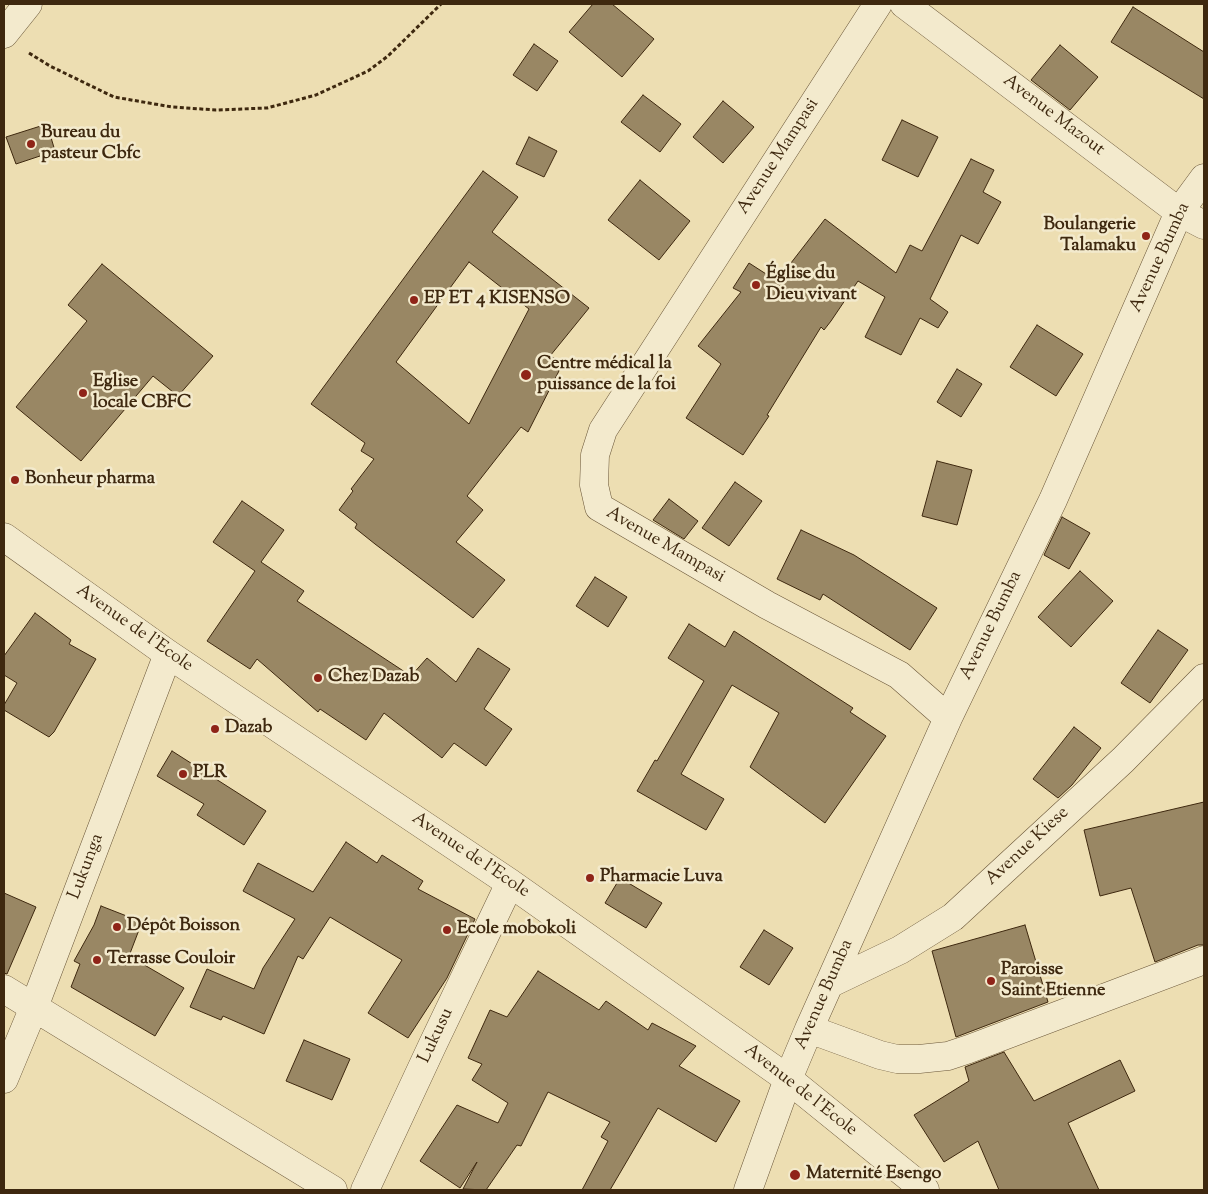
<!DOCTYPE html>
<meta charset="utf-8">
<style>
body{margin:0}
#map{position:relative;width:1208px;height:1194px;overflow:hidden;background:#eddeb2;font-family:"Sorts Mill Goudy",serif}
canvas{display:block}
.frame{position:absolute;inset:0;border:5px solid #3e280f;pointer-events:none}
</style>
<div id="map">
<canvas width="1208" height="1194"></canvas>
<div class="frame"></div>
</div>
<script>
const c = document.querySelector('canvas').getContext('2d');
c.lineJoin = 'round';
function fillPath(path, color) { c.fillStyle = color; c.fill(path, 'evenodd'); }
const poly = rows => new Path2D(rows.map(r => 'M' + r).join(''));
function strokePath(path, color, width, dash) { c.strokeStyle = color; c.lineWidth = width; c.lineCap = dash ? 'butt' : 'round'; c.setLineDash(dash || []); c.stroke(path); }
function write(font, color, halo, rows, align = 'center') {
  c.font = font + ' "Sorts Mill Goudy",serif'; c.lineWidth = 5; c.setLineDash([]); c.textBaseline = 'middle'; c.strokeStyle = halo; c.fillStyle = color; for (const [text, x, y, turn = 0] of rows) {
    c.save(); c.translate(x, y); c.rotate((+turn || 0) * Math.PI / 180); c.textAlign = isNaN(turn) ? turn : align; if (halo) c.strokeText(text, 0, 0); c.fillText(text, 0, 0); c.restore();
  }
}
const building = poly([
 [593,4,612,4,654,39,622,77,569,32,593,4],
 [1133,7,1204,52,1204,99,1111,42,1133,7],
 [534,44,558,61,537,91,513,75,534,44],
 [1060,45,1098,77,1070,110,1031,80,1060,45],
 [643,95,681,124,660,152,621,122,643,95],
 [723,101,754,127,723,163,693,137,723,101],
 [902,120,938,137,918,177,882,160,902,120],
 [47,124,55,151,16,164,6,137,47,124],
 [529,137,557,151,544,177,516,164,529,137],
 [971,159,994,170,983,192,1001,202,978,244,961,235,930,299,948,312,938,328,920,318,901,355,865,337,885,297,858,281,831,321,824,330,821,327,767,415,769,416,743,455,686,418,721,364,698,346,741,292,733,288,749,263,777,281,825,219,896,273,910,245,922,251,971,159],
 [483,171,518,197,492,232,589,308,550,356,563,363,528,432,521,427,467,496,483,510,456,542,505,580,473,618,375,544,355,528,357,524,339,510,353,491,351,489,374,459,361,451,365,443,311,404,483,171],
 [469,262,529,309,469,424,396,362,469,262],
 [640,180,690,221,659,260,608,220,640,180],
 [102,264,213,356,178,396,153,376,81,461,16,407,87,321,68,305,102,264],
 [1037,325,1083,354,1056,396,1010,367,1037,325],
 [957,369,982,384,961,417,937,402,957,369],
 [937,461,972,470,957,525,922,516,937,461],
 [735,482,762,501,729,546,702,528,735,482],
 [669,499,698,521,684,539,653,520,669,499],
 [242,501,284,530,261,562,304,591,297,601,411,676,427,658,456,682,478,648,510,669,484,709,512,729,486,766,454,743,442,758,384,713,366,740,320,709,318,712,257,659,250,669,207,641,255,571,213,542,242,501],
 [1062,517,1090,533,1069,569,1044,555,1062,517],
 [801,530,854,555,937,608,910,650,823,594,820,600,777,579,801,530],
 [1080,571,1113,601,1071,647,1038,617,1080,571],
 [595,577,627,597,608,627,576,606,595,577],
 [35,613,71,640,69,644,96,659,54,732,49,737,4,710,4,705,17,683,4,675,4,656,35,613],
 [689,624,725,647,734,631,853,708,850,712,886,736,825,823,750,767,779,713,732,685,681,774,724,799,706,830,637,791,655,760,657,761,704,681,668,658,689,624],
 [1158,630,1188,650,1150,703,1121,683,1158,630],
 [1074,727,1101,748,1072,785,1058,798,1033,779,1074,727],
 [172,751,266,811,244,845,197,815,204,804,157,776,172,751],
 [1204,802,1204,945,1198,945,1155,962,1131,888,1100,896,1084,830,1204,802],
 [346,842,377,863,382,855,423,881,418,889,475,919,447,978,408,1038,368,1013,402,960,330,917,303,959,298,956,264,1034,223,1016,221,1020,190,1007,207,969,254,989,263,968,295,919,243,891,258,863,313,892,346,842],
 [620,878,662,903,646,928,605,903,620,878],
 [4,893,36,907,7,974,4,973,4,893],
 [101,906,142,922,129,956,184,988,155,1036,71,987,80,964,74,961,94,925,101,906],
 [1025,925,1048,1002,956,1037,932,951,1025,925],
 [764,930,793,948,769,985,740,967,764,930],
 [538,971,599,1010,606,1001,648,1030,652,1023,696,1046,679,1066,740,1101,716,1142,658,1108,610,1190,582,1190,608,1141,601,1137,610,1122,548,1092,521,1146,517,1145,486,1190,463,1189,477,1162,460,1188,420,1161,457,1105,498,1123,508,1103,472,1080,482,1064,468,1058,490,1010,507,1017,538,971],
 [304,1040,350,1059,332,1100,286,1081,304,1040],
 [1004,1052,1034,1101,1120,1060,1135,1091,1068,1123,1099,1190,999,1190,978,1141,944,1162,914,1115,969,1081,965,1067,1004,1052]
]);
const path = poly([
 [29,53,50,66,114,97,172,107,216,110,267,108,316,95,368,71,388,56,441,4]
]);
const street = poly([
 [878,4,603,430,595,455,594,485,599,507,767,605,899,675,948,718],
 [904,4,1179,212,1204,225],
 [4,34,28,4],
 [4,537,168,654,510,883,788,1079,925,1190],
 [829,984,900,950,953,917,1123,760,1204,678],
 [4,989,333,1190],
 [809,1029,880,1055,897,1059,919,1059,948,1056,969,1049,1204,960],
 [4,1079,34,1007,168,654],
 [365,1190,433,1044,510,883],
 [748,1190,788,1079,809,1029,948,718,1053,500,1179,212,1204,178]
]);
const markers = [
 [31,144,5,"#8f2418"],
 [1146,236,5,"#8f2418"],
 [756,285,5,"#8f2418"],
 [414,300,5,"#8f2418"],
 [526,375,6,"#8f2418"],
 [83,393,5,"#8f2418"],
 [15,480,5,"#8f2418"],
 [318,678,5,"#8f2418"],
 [215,729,5,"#8f2418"],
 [183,774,5,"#8f2418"],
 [590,878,5,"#8f2418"],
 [117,927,5,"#8f2418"],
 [447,930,5,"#8f2418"],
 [97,960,5,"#8f2418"],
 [991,981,5,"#8f2418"],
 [795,1175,6,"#8f2418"]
];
const streetNames = [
 ["Avenue Mazout",1053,116,37],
 ["Avenue Mampasi",779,157,-57],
 ["Avenue Bumba",1161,258,-65],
 ["Avenue Mampasi",665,546,30],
 ["Avenue Bumba",992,626,-64],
 ["Avenue de l'Ecole",134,629,35],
 ["Avenue Kiese",1028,847,-43],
 ["Avenue de l'Ecole",470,856,34],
 ["Lukunga",87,867,-69],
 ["Avenue Bumba",825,995,-66],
 ["Lukusu",437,1036,-65],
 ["Avenue de l'Ecole",800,1091,38]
];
const poiNames = [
 ["Bureau du",41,134],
 ["pasteur Cbfc",41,155],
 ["Boulangerie",1136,226,"right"],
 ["Talamaku",1136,247,"right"],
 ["Église du",766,275],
 ["Dieu vivant",766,296],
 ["EP ET 4 KISENSO",424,300],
 ["Centre médical la",537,365],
 ["puissance de la foi",537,386],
 ["Eglise",93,383],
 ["locale CBFC",93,404],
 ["Bonheur pharma",25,480],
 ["Chez Dazab",328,678],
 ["Dazab",225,729],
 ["PLR",193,774],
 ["Pharmacie Luva",600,878],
 ["Dépôt Boisson",127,927],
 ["Ecole mobokoli",457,930],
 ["Terrasse Couloir",107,960],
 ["Paroisse",1001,971],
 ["Saint Etienne",1001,992],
 ["Maternité Esengo",806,1175]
];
fillPath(building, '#998764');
strokePath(building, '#3e280f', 1);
strokePath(street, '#6a5638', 29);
strokePath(path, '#3e280f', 3, [4, 2.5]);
strokePath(street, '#f3eacd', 28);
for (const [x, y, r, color] of markers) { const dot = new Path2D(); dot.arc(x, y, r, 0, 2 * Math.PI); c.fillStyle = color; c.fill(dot); strokePath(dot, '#f3eacd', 2); }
write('18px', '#3e280f', '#f3eacd', streetNames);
write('bold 18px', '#3e280f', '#f3eacd', poiNames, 'left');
</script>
